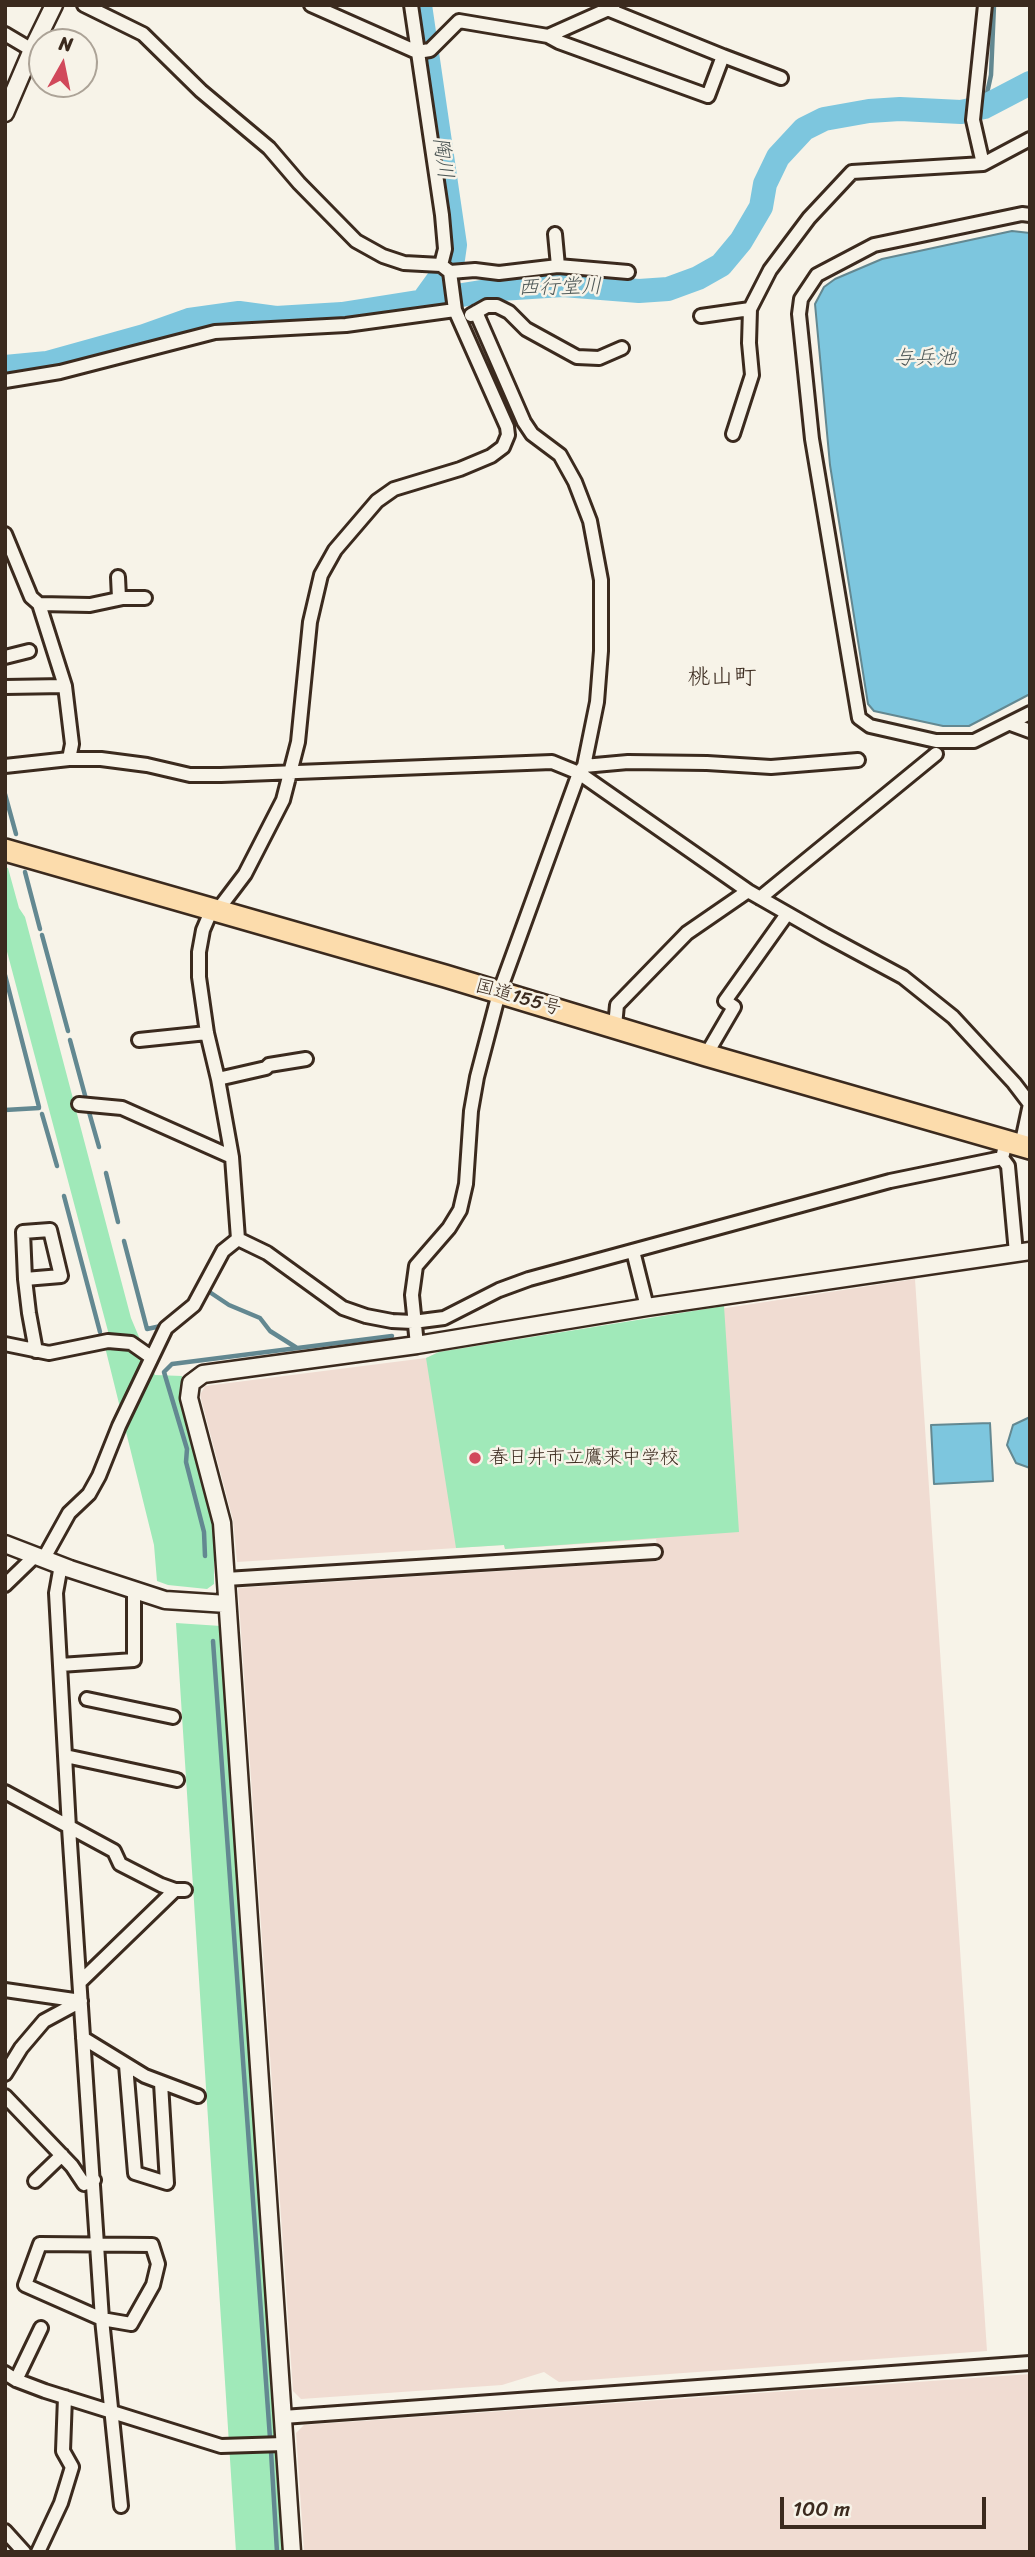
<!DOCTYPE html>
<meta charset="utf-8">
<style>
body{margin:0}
#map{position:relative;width:1035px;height:2557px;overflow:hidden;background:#f7f3e8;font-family:Sriracha,sans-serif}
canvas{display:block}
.frame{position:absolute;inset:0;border:7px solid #3b2a1e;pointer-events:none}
.north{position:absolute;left:28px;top:28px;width:70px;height:70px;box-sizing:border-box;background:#f7f3e8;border:2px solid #aca397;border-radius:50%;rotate:9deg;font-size:19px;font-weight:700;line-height:28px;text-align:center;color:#3b2a1e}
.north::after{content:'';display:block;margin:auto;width:24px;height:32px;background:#d1495b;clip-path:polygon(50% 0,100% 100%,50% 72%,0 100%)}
.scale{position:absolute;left:780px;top:2497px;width:206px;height:32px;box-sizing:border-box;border:4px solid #3b2a1e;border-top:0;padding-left:9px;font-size:21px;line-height:24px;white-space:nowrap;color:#3b2a1e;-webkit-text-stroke:5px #f7f3e8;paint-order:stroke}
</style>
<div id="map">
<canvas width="1035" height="2557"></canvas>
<div class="frame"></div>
<div class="north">N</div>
<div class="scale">100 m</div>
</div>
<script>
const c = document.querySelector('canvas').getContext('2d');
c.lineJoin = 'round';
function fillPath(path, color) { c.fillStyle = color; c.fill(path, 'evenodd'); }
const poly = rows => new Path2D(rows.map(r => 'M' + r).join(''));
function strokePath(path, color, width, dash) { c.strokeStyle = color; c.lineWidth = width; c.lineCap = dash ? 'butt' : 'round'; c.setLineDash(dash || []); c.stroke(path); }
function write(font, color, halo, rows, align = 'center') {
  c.font = font + ' Sriracha,"Klee One",sans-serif'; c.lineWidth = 5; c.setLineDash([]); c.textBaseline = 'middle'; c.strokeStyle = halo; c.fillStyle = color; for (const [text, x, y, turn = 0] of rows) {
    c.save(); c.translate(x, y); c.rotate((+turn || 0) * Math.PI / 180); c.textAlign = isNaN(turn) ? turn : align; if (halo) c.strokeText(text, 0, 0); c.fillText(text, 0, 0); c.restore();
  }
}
const built = poly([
 [915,1279,987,2351,559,2382,544,2372,502,2385,301,2399,293,2391,238,1588,659,1561,656,1539,505,1549,504,1545,237,1562,233,1520,200,1395,205,1386,426,1358,439,1352],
 [1030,2374,1030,2552,304,2552,296,2433,304,2425]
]);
const green = poly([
 [5,867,8,868,19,908,25,917,131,1318,155,1375,182,1376,180,1397,212,1523,219,1560,214,1561,214,1584,207,1589,168,1585,157,1581,154,1545,105,1347,109,1335,5,944],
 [724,1306,739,1532,505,1549,504,1545,456,1548,426,1358,439,1352],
 [176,1623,221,1626,284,2552,236,2552]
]);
const water = poly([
 [1012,231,1030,233,1030,694,969,726,943,726,874,711,868,704,830,465,815,304,824,287,835,279,882,259,1012,231],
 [1030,1417,1030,1468,1016,1463,1007,1445,1013,1425,1030,1417],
 [990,1423,993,1481,934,1484,931,1425,990,1423]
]);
const stream = poly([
 [984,107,991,75,994,5],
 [5,794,16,834],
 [25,872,40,929],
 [42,935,68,1031],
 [5,975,39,1107],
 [70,1040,86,1099],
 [5,1110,39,1108],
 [89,1112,99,1147],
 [42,1114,57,1166],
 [106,1173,118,1222],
 [64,1196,100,1332],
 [124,1241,147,1329,161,1326],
 [208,1291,229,1305,260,1318,270,1331,297,1348],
 [205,1556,204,1532,186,1462,187,1449,164,1372,172,1364,392,1336],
 [213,1641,270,2438],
 [271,2451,277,2552]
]);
const river = poly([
 [420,5,455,245,453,259,422,302],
 [5,367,47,363,144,336,189,320,239,313,276,318,342,314,500,289,563,285,639,291,668,289,698,278,721,265,741,241,761,207,765,184,778,157,804,129,824,119,869,111,900,109,961,112,984,107,1030,83]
]);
const street = poly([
 [84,5,143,34,201,91,269,148,299,183,356,241,383,256,404,263,441,265,450,272,475,270,499,273,558,266,628,272],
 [311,5,417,52,430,50,459,21,548,36,613,7],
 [411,5,442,215,445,249,441,265],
 [5,34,32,50],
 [548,36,559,42,708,96,723,56,607,9],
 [723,56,781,78],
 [983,164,973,120,985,5],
 [1030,215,1022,214,874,245,817,275,801,299,799,314,812,439,859,718,870,726,936,741,974,741,1030,713],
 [555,234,558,266],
 [471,315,487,306,497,306,509,312,526,329,577,357,599,358,622,348],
 [701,316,750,309],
 [5,381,60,372,215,332,346,325,455,310],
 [733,434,752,375,749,343,750,309,770,270,809,218,852,172,983,164,1030,139],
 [5,534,31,597,39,604,65,686,72,744,69,759],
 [118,577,119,598],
 [39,604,90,605,123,598,145,598],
 [5,657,29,651],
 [5,687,65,686],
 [1011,724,1030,731],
 [5,766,69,759,101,759,147,765,190,775,221,775,552,762,579,773,748,891,825,935,903,977,953,1017,1014,1083,1030,1104],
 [584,766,628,762,707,763,771,767,858,760],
 [760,898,936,754],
 [217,911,245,874,283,800,298,742,310,622,321,575,335,550,377,501,394,489,460,469,491,456,503,447,508,435,507,427,455,310,450,272],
 [615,1026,617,1005,687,933,748,891],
 [139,1040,207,1033],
 [706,1055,734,1007,725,1001,787,914],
 [218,1079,266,1068,269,1065,306,1059],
 [79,1104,122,1108,232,1157],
 [1021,1146,1030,1104],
 [1002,1158,1008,1166,1016,1253],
 [238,1239,267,1253,343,1308,366,1316,392,1321,413,1322,444,1318,499,1290,529,1279,890,1181,1002,1158,1006,1142],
 [633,1251,647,1307],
 [25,1279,61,1276,50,1230,23,1232,25,1279,29,1313,36,1351],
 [5,1344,49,1353,108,1341,131,1343,151,1357],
 [417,1345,412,1295,416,1266,449,1228,460,1210,466,1184,471,1111,477,1077,499,993,579,773,584,766,597,702,601,651,601,580,590,521,575,482,560,455,532,434,524,422,476,312],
 [44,1558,69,1513,89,1494,99,1476,119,1426,166,1328,194,1305,223,1251,238,1239,232,1157,218,1079,207,1033,199,977,199,952,203,930,212,909],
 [61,1565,56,1593,69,1828,102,2319,121,2506],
 [226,1579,655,1552],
 [5,1585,36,1555],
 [60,1665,134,1660,134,1591],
 [87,1699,173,1717],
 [70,1757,177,1780],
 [5,1792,114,1851,120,1864,161,1885,175,1890,185,1890],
 [80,1982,175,1890],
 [5,1990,81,2001],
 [83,2038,145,2076,198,2096],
 [126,2065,135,2173,167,2183,161,2083],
 [5,2074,21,2048,44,2021,81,2001],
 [5,2096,72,2166,84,2184,94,2180],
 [35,2181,62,2155],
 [40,2244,152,2245,158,2264,153,2285,131,2324,102,2319,25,2285,40,2244],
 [5,2373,16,2380,45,2391,221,2446,284,2444],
 [16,2380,41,2328],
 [283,2417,1030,2363],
 [5,2531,24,2552],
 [38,2552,61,2503,72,2467,63,2451,65,2397]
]);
const secondary = poly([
 [5,113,32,50,54,5],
 [5,1544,70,1569,165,1600,227,1604],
 [292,2552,222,1523,189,1398,191,1383,203,1374,417,1345,647,1307,1030,1251]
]);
const highway = poly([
 [5,850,445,976,706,1055,1030,1148]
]);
const markers = [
 [475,1458,7,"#d1495b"]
];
const streetNames = [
 ["国道155号",518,998,16]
];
const poiNames = [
 ["春日井市立鷹来中学校",489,1458]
];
const waterNames = [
 ["陶川",442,158,82],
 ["西行堂川",560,288,-1],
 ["与兵池",925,359]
];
const quarterNames = [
 ["桃山町",722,678]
];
fillPath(built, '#f0dcd2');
fillPath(green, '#a0e9b9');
fillPath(water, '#7dc6de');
strokePath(water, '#638891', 2);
strokePath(stream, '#638891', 4.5);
strokePath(river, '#7dc6de', 24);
strokePath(street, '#3b2a1e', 18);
strokePath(secondary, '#3b2a1e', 21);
strokePath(highway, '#3b2a1e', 26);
strokePath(street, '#f7f3e8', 12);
strokePath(secondary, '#f7f3e8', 16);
strokePath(highway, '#fcdcac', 21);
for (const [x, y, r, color] of markers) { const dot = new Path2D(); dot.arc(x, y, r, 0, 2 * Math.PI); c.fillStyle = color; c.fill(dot); strokePath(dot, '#f7f3e8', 2.5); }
write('19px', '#3b2a1e', '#f7f3e8', streetNames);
write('19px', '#3b2a1e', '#f7f3e8', poiNames, 'left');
write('italic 21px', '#4f5958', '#f7f3e8', waterNames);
write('23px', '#3b2a1e', '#f7f3e8', quarterNames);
</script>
